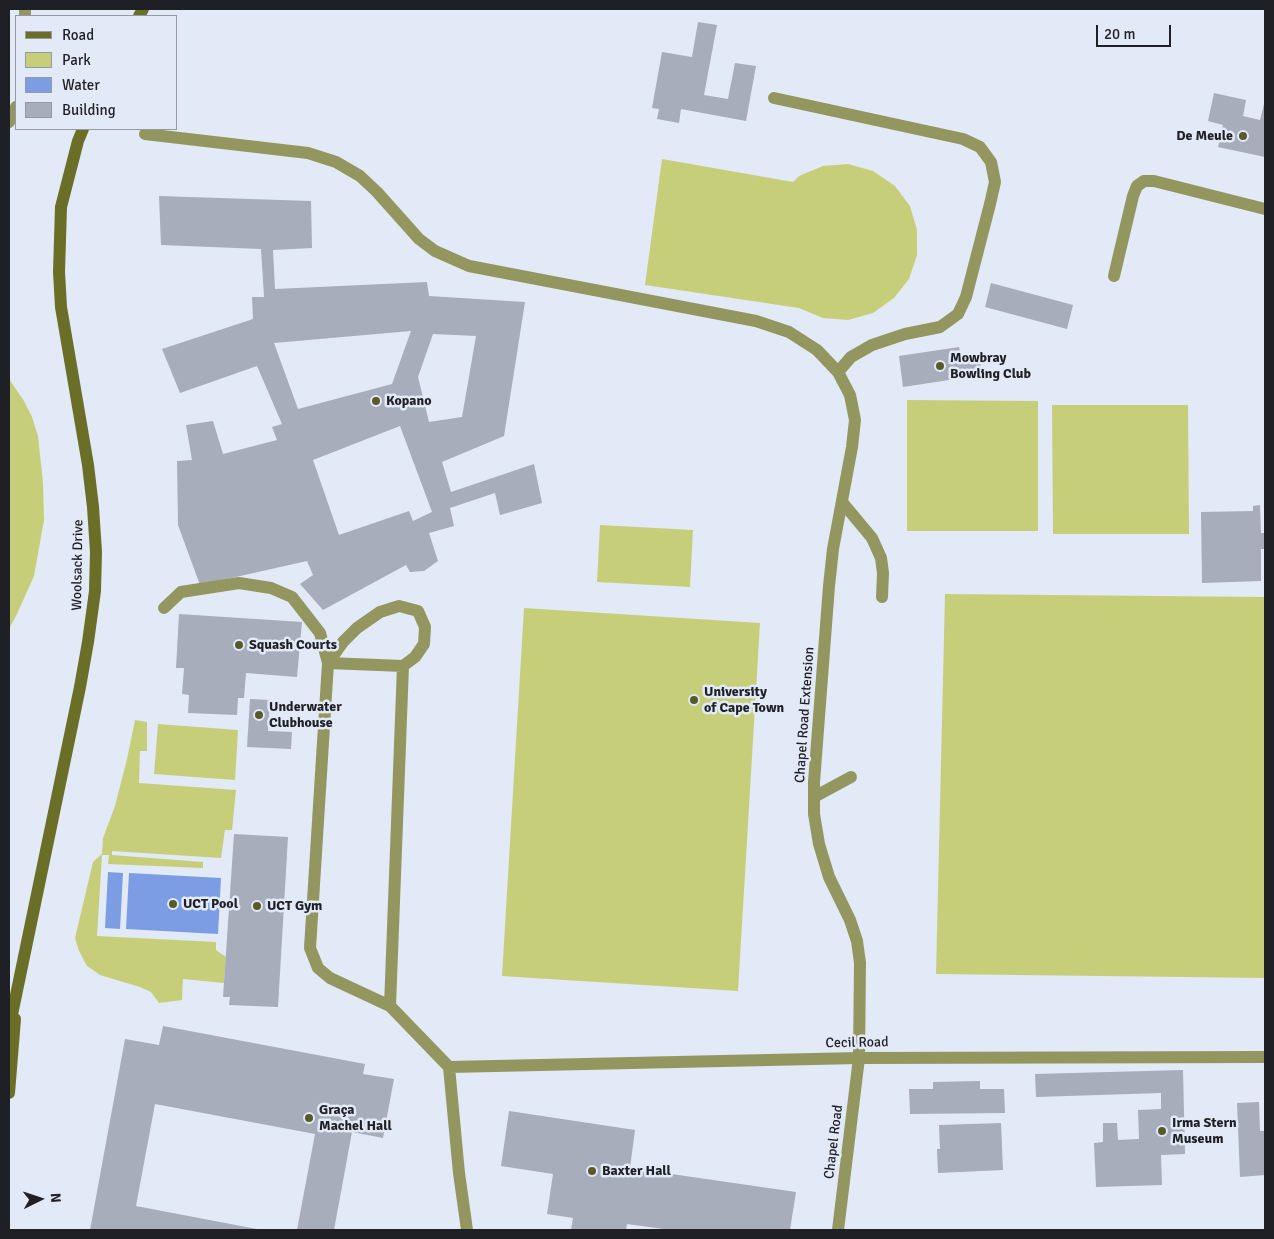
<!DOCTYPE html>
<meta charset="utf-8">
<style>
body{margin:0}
#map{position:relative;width:1274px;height:1239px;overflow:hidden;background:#e2e9f7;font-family:Signika,sans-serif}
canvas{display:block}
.frame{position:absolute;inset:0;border:10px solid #1e2025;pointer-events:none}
.legend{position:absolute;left:15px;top:15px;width:162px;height:115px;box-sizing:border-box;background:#e2e9f7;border:1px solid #9499a3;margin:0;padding:6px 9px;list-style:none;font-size:15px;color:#1e2025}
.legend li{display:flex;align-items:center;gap:10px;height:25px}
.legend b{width:25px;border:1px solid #9499a3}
.north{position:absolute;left:15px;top:1174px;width:50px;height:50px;-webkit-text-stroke:4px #e2e9f7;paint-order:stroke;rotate:86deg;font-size:14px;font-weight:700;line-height:20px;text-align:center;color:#1e2025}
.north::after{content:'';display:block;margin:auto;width:18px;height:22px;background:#1e2025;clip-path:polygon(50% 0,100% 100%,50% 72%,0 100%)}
.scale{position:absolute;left:1096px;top:25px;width:75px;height:22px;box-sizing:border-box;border:2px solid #1e2025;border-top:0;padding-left:6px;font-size:15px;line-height:18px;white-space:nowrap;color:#1e2025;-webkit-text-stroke:4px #e2e9f7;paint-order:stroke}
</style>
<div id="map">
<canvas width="1274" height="1239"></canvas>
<div class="frame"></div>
<ul class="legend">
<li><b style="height:6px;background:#6a6e27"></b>Road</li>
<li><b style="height:14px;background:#c7ce7a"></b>Park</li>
<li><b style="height:14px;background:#7c9ce4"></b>Water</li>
<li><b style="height:14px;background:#a7adba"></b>Building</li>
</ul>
<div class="north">N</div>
<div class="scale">20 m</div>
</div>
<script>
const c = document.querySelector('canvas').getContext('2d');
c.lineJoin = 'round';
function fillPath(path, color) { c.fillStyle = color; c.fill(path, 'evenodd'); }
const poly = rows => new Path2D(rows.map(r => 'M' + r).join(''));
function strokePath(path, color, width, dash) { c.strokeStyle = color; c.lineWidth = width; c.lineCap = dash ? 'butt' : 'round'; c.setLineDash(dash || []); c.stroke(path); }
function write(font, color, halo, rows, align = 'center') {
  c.font = font + ' Signika,sans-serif'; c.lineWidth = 5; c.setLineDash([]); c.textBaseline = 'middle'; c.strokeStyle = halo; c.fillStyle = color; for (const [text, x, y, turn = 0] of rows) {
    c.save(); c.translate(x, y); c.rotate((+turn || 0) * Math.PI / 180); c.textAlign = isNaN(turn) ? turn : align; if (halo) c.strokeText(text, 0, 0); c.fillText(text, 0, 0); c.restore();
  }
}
const green = poly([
 [662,159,793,182,799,176,823,166,848,164,873,171,895,186,910,206,917,230,917,255,909,279,894,298,873,313,848,320,823,318,799,308,645,285],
 [9,379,24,401,32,417,38,436,43,483,44,520,34,576,17,614,9,629],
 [907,400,1038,401,1038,531,907,531],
 [1052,405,1188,405,1189,534,1053,534],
 [600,525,693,530,690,587,597,582],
 [945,594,1265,597,1265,978,936,974],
 [524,608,760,623,738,991,502,976],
 [135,720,147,722,147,751,140,751,139,783,236,790,232,830,225,830,221,858,112,851,112,855,203,862,203,868,108,864,109,855,102,855,97,936,216,942,216,950,226,957,224,983,183,979,182,1000,159,1003,151,992,140,987,100,975,87,966,79,951,75,938,93,862,102,854,103,838,115,806,127,759],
 [158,724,238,730,235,780,154,774]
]);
const water = poly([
 [108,872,123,873,120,929,105,928],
 [129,873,221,878,218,934,126,929]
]);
const building = poly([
 [698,22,717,25,704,95,728,99,735,63,756,66,746,121,681,109,679,123,657,119,659,109,652,108,662,52,692,57],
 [1214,93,1246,100,1243,116,1260,120,1265,100,1265,157,1218,147,1223,125,1208,121],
 [159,196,311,201,312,248,273,250,275,289,427,282,429,296,525,302,504,436,442,462,451,492,534,464,542,503,500,515,495,493,450,508,454,526,429,533,438,561,424,571,410,572,406,565,323,610,300,584,313,575,307,561,200,585,178,525,177,461,192,460,186,425,213,421,223,454,277,440,272,427,282,424,257,366,180,393,162,349,253,319,252,297,264,297,261,249,161,245],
 [411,331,392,384,298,409,274,343],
 [433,334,476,336,462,417,429,422,418,377],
 [400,426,432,512,413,521,409,511,339,535,313,460],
 [991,283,1073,305,1067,329,985,307],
 [959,347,961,356,979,353,982,375,903,387,899,356],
 [1260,505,1261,533,1265,533,1265,549,1261,549,1261,581,1202,583,1201,512,1253,511,1253,506],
 [179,614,302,622,297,677,246,673,244,698,238,698,237,715,188,713,189,695,182,694,184,668,176,668],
 [250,699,270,700,268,731,292,732,291,749,247,747],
 [234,834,288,837,278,1007,229,1005,230,997,223,997],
 [163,1026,365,1064,363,1074,394,1079,383,1138,352,1132,334,1230,297,1230,315,1134,155,1104,136,1206,262,1230,90,1230,125,1039,159,1045],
 [1183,1070,1185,1154,1161,1155,1162,1185,1096,1187,1094,1143,1103,1142,1103,1123,1117,1123,1118,1140,1139,1139,1138,1110,1161,1109,1161,1093,1036,1097,1035,1074],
 [980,1081,980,1089,1004,1089,1005,1113,910,1114,909,1089,933,1089,933,1082],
 [1259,1102,1260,1131,1265,1131,1265,1175,1240,1177,1237,1103],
 [509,1111,635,1130,630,1168,796,1192,790,1230,671,1230,627,1224,626,1230,571,1230,573,1218,547,1214,553,1174,501,1166],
 [1001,1123,1003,1170,938,1173,937,1149,940,1149,939,1125]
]);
const service = poly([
 [25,9,25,16],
 [774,98,963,139,980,147,991,162,995,182,990,204,966,297,958,314,940,327,905,334,872,345,851,357,838,372],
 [9,122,16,107],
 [1114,276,1133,196,1137,186,1144,181,1154,181,1265,209],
 [842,502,872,538,881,558,883,573,882,597],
 [164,608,181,592,239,583,271,588,292,597,320,633,328,663,310,948,318,968,330,978,390,1006,449,1067,459,1173,467,1230],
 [328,663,403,666,390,1006],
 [328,663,343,642,357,628,380,612,399,606,418,611,425,627,424,644,415,657,403,666],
 [814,797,851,777],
 [449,1067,859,1058]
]);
const minor = poly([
 [145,134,308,153,336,162,360,176,377,192,419,239,435,251,469,266,756,321,789,332,817,350,838,372,850,395,855,420,852,447,833,549,829,586,814,782,814,814,819,844,829,877,850,920,857,941,860,963,859,1058,838,1230],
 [859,1058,1265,1057]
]);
const secondary = poly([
 [139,16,143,9],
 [9,1029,80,687,88,642,95,591,96,552,93,507,88,465,61,307,59,272,61,207,78,141,83,129],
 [9,1093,15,1019]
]);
const markers = [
 [1243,136,5,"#575b28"],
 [940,366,5,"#575b28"],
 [376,401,5,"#575b28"],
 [239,645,5,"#575b28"],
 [694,700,5,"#575b28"],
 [259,715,5,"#575b28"],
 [173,904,5,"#575b28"],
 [257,906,5,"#575b28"],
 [309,1118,5,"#575b28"],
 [1162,1131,5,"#575b28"],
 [592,1171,5,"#575b28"]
];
const poiNames = [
 ["De Meule",1233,136,"right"],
 ["Mowbray",950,358],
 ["Bowling Club",950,374],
 ["Kopano",386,401],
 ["Squash Courts",249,645],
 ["University",704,692],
 ["of Cape Town",704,708],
 ["Underwater",269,707],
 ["Clubhouse",269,723],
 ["UCT Pool",183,904],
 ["UCT Gym",267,906],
 ["Graça",319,1110],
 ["Machel Hall",319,1126],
 ["Irma Stern",1172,1123],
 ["Museum",1172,1139],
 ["Baxter Hall",602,1171]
];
const streetNames = [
 ["Woolsack Drive",78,565,-89],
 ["Chapel Road Extension",805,715,-86],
 ["Cecil Road",857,1043,-1],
 ["Chapel Road",834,1142,-83]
];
fillPath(green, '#c7ce7a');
fillPath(water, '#7c9ce4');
fillPath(building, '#a7adba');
strokePath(service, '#93975f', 12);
strokePath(minor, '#93975f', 12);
strokePath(secondary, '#6a6e27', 12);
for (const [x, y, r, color] of markers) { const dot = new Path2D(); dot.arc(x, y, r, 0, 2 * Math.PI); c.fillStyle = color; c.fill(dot); strokePath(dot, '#e2e9f7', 2); }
write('bold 14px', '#1e2025', '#e2e9f7', poiNames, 'left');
write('14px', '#1e2025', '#e2e9f7', streetNames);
</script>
